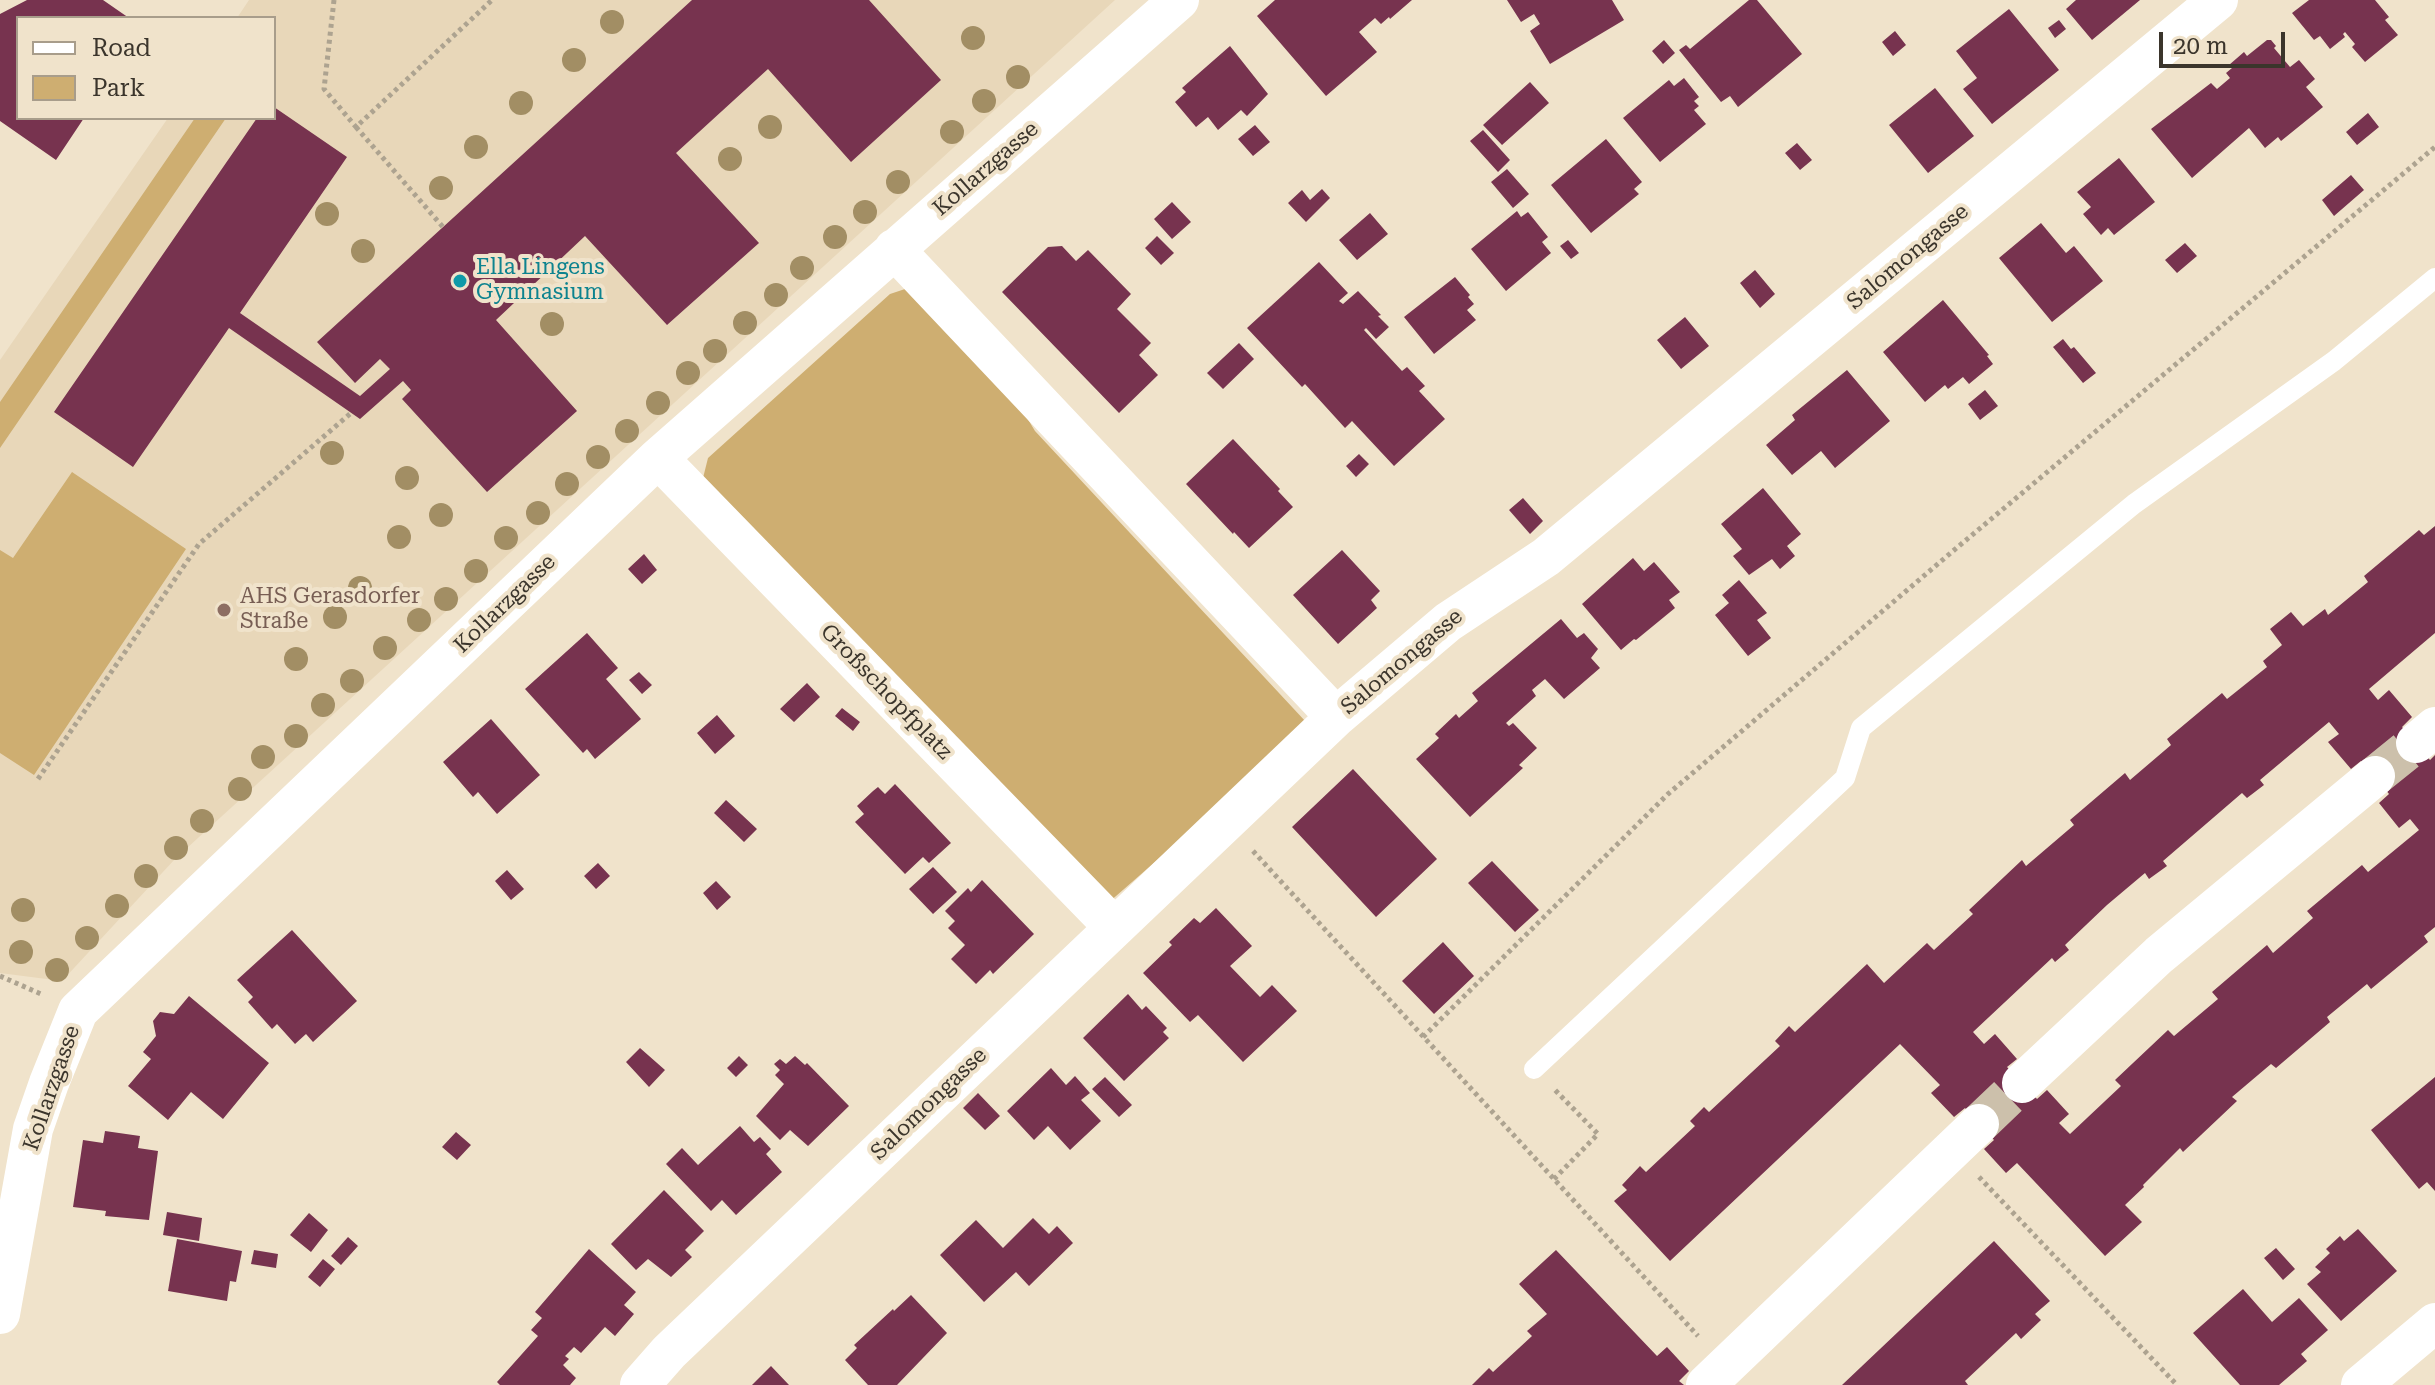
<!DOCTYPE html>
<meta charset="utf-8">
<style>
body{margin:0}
#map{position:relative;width:2435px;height:1385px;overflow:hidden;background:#f0e3cb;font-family:"Roboto Serif",serif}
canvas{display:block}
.legend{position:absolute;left:16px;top:16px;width:260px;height:104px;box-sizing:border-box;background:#f0e3cb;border:2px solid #a89d8b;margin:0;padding:10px 14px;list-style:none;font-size:24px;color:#3b352c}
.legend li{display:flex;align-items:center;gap:16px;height:40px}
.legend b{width:40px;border:2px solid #a89d8b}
.scale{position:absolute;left:2159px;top:32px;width:126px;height:36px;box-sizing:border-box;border:4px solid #3b352c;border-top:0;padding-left:10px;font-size:24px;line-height:28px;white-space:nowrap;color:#3b352c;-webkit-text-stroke:6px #f0e3cb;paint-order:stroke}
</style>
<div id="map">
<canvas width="2435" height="1385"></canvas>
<ul class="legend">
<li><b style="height:10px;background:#fff"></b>Road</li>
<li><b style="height:22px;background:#ceae71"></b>Park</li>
</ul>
<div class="scale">20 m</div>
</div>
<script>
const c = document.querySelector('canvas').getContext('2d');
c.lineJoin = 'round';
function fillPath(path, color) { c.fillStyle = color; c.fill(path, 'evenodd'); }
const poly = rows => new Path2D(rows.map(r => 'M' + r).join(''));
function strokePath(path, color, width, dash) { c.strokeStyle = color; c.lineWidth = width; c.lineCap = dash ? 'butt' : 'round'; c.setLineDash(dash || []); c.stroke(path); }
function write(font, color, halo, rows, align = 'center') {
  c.font = font + ' "Roboto Serif",serif'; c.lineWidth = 8; c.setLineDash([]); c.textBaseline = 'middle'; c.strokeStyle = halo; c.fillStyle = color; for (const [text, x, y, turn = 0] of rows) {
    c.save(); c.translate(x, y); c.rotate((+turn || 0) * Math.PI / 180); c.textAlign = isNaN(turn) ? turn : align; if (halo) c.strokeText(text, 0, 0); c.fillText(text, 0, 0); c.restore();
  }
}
const built = poly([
 [249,0,1115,0,175,859,62,981,0,973,0,360,168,118,274,118,274,18,237,18]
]);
const green = poly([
 [195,118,226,118,0,448,0,402],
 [905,289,1012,393,1035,431,1306,722,1210,814,1108,903,703,478,708,458,890,294],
 [72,472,186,549,34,775,0,753,0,550,13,558]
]);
const building = poly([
 [27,0,103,0,129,18,18,18,18,118,84,118,56,160,0,121,0,14],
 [692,0,869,0,941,80,851,162,768,69,676,153,759,243,667,325,585,236,496,320,577,411,487,492,402,399,411,390,403,381,360,419,229,328,133,467,54,412,257,118,274,118,274,107,347,157,240,313,360,396,390,369,380,359,355,383,317,342],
 [1275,0,1412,0,1390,19,1389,17,1381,24,1375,18,1359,32,1377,52,1326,96,1257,16],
 [1507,0,1612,0,1624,20,1550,64,1530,31,1540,24,1534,14,1521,22],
 [1749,0,1757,0,1802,54,1738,107,1730,96,1721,102,1679,50,1686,45,1690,49],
 [2076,0,2140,0,2092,40,2066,9],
 [2309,0,2375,0,2389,17,2385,20,2398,35,2365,62,2352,47,2355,44,2345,32,2343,34,2345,37,2330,49,2320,36,2314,40,2292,13],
 [2009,9,2059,70,1992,124,1963,89,1977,78,1956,51],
 [2059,20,2066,29,2055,38,2048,28],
 [1895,31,1906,45,1893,56,1882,42],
 [1664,40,1675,53,1663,64,1652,51],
 [2267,40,2271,40,2276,46,2274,48,2290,67,2299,60,2315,79,2306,87,2323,107,2281,141,2278,137,2265,148,2249,128,2192,178,2151,129,2211,83,2217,89,2230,78,2226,73,2232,68,2229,65,2244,52,2247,56],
 [1230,46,1268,94,1247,116,1241,110,1218,130,1208,117,1196,127,1175,102,1186,92,1182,88],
 [1684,78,1699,97,1694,101,1699,106,1694,110,1706,124,1660,162,1623,118,1669,80,1674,86],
 [1530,82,1549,103,1502,145,1483,125],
 [1935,88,1974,136,1928,173,1889,125],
 [2368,113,2379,127,2357,145,2346,132],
 [1255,125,1270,142,1253,156,1238,139],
 [1483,130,1510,160,1498,172,1470,141],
 [1606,139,1642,182,1634,189,1639,194,1591,233,1551,185],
 [1797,143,1812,160,1800,170,1785,153],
 [2119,158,2155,202,2114,235,2108,228,2101,235,2083,214,2091,207,2077,192],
 [1507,169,1529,194,1513,208,1491,182],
 [2351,175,2364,190,2334,216,2322,200],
 [1322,189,1330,198,1306,222,1288,203,1302,190,1310,200],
 [1172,202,1191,222,1172,239,1154,219],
 [1517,211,1521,217,1528,212,1548,237,1542,242,1551,253,1506,291,1471,249],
 [1370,213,1388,234,1357,260,1339,240],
 [2041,223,2066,253,2074,246,2103,281,2052,322,1999,258],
 [1157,236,1174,253,1161,265,1145,248],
 [1568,240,1579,253,1571,259,1560,246],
 [2185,243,2197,256,2177,273,2165,260],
 [1062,246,1076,261,1088,250,1131,294,1117,309,1151,343,1139,355,1158,375,1119,413,1002,292,1048,247],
 [1319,262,1348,293,1339,301,1343,304,1358,291,1381,315,1378,316,1389,327,1376,339,1366,328,1364,330,1402,371,1407,367,1425,386,1419,391,1445,419,1394,466,1352,421,1345,428,1305,384,1302,387,1247,328],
 [1755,270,1775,294,1760,308,1740,283],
 [1455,277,1470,295,1468,297,1474,304,1467,310,1476,320,1434,354,1404,317],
 [1943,300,1989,355,1987,356,1993,364,1969,384,1963,377,1948,389,1945,385,1925,402,1883,352],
 [1685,317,1709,346,1681,369,1657,340],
 [2063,339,2071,349,2074,347,2096,373,2083,383,2053,347],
 [1239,343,1254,359,1223,389,1207,373],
 [1847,370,1890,421,1835,468,1821,451,1792,475,1766,445,1795,420,1792,415],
 [1985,390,1998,406,1980,420,1968,404],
 [1233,439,1280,489,1278,491,1293,507,1249,548,1234,532,1233,534,1186,484],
 [1359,454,1369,464,1356,477,1346,466],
 [1763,488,1801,534,1787,546,1795,556,1780,569,1772,559,1749,575,1733,556,1742,549,1721,524],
 [1523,498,1543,521,1530,534,1509,510],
 [2435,526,2435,633,2369,689,2378,700,2389,690,2412,717,2402,727,2430,760,2435,755,2435,927,2424,936,2428,942,2371,989,2367,984,2327,1017,2330,1022,2276,1068,2271,1064,2232,1097,2237,1101,2183,1152,2180,1148,2143,1185,2144,1187,2125,1205,2142,1222,2105,1256,2017,1163,2006,1173,1984,1149,1994,1140,1965,1108,1954,1117,1931,1093,1940,1085,1900,1044,1670,1261,1614,1201,1627,1190,1622,1185,1640,1166,1646,1172,1695,1126,1690,1121,1704,1107,1709,1112,1780,1046,1775,1041,1789,1026,1795,1032,1867,964,1884,983,1927,943,1934,950,1973,914,1969,910,2022,860,2026,866,2074,825,2070,820,2125,773,2130,780,2171,745,2167,739,2222,693,2227,699,2267,667,2263,661,2282,645,2270,629,2291,612,2303,626,2325,609,2328,615,2368,582,2364,576,2419,530,2424,535],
 [2329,722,2339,734,2328,742,2351,769,2361,761,2375,776,2389,794,2379,803,2399,828,2410,819,2419,830,2368,872,2362,865,2307,911,2313,918,2273,953,2267,945,2212,992,2218,999,2174,1036,2168,1030,2115,1080,2121,1086,2070,1134,2059,1123,2069,1114,2047,1090,2037,1099,2007,1067,2017,1059,1995,1034,1984,1044,1973,1032,2052,958,2055,962,2069,950,2065,945,2107,905,2145,873,2149,879,2167,866,2163,861,2242,793,2247,798,2264,785,2260,780],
 [1342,550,1380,591,1371,600,1377,608,1338,644,1293,595],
 [644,554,657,570,642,584,628,569],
 [1633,558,1644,571,1654,562,1680,592,1669,600,1675,608,1636,640,1634,639,1621,650,1582,604],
 [1739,580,1767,613,1757,620,1771,638,1748,656,1715,615,1729,603,1722,595],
 [1561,619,1577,638,1584,633,1598,649,1591,658,1600,668,1564,699,1545,679,1532,690,1536,696,1506,723,1509,726,1513,723,1537,748,1519,765,1523,768,1470,817,1416,759,1439,738,1435,734,1456,714,1459,718,1478,701,1472,693],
 [587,633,618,668,606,679,641,719,595,759,587,749,583,753,525,689],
 [639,672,652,685,642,694,629,680],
 [807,683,820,697,794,722,780,709],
 [842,708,860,722,853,731,835,716],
 [717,715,735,736,715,754,697,733],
 [491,719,540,775,497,814,478,792,473,797,443,762],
 [1353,769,1437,859,1376,917,1292,827],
 [895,784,951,843,929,863,923,857,905,874,855,822,864,814,857,806,873,791,878,787,885,794],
 [726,800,757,829,744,842,714,813],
 [1492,861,1539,910,1515,932,1468,883],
 [598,863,610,876,596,889,584,876],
 [933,867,957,892,933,914,909,889],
 [507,870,524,889,511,900,495,881],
 [982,880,1034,934,993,974,990,970,976,984,951,959,965,945,948,928,955,921,945,911,968,888,971,892],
 [716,881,731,897,717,910,703,893],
 [1216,908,1252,946,1230,966,1260,997,1272,985,1297,1011,1243,1062,1198,1015,1190,1022,1143,973,1172,945,1169,942,1194,918,1200,923],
 [292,930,357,1001,313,1042,306,1034,295,1044,277,1024,272,1029,248,1002,253,997,237,980],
 [1443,942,1474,976,1434,1014,1402,981],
 [1128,994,1142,1010,1146,1006,1167,1028,1163,1032,1169,1038,1124,1081,1083,1038],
 [189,996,269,1063,223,1119,191,1092,168,1120,128,1086,151,1059,143,1052,156,1036,153,1021,160,1012,174,1014],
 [640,1048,665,1070,649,1087,626,1062],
 [739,1056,748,1065,736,1077,727,1068],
 [795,1056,805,1065,807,1063,849,1106,808,1146,790,1130,780,1140,756,1116,784,1084,775,1075,780,1070,774,1064,780,1059,786,1064],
 [1051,1068,1066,1085,1075,1076,1090,1093,1081,1100,1101,1121,1070,1150,1048,1126,1034,1140,1007,1111],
 [1105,1077,1132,1105,1119,1117,1092,1089],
 [2435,1077,2435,1191,2427,1182,2419,1189,2371,1130],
 [978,1093,1000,1116,985,1130,963,1108],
 [740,1126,754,1142,760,1137,771,1149,766,1154,782,1172,736,1215,722,1200,711,1211,666,1164,682,1148,698,1165],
 [105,1131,140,1136,138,1148,158,1151,149,1220,105,1216,106,1211,73,1207,83,1140,103,1143],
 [456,1132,471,1145,457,1160,442,1147],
 [664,1190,704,1231,685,1250,692,1257,671,1277,648,1259,636,1270,611,1244],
 [167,1212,202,1218,199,1241,163,1235],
 [309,1213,328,1230,311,1252,290,1235],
 [1033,1218,1049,1234,1057,1226,1073,1243,1029,1286,1016,1272,984,1302,940,1255,976,1220,1003,1248],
 [2358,1229,2397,1271,2341,1321,2307,1284,2321,1272,2315,1267,2330,1253,2326,1249,2340,1236,2344,1241],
 [348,1237,358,1246,341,1265,331,1256],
 [177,1239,242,1251,236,1282,230,1281,227,1301,168,1291],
 [1994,1241,2050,1301,2035,1314,2041,1320,2021,1339,2016,1333,1965,1381,1968,1385,1842,1385],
 [2276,1248,2295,1269,2283,1280,2264,1258],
 [589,1249,636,1292,624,1305,634,1314,615,1336,605,1327,581,1353,574,1347,565,1356,569,1359,563,1365,576,1378,570,1385,500,1385,497,1382,538,1336,531,1330,542,1318,535,1312],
 [254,1250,278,1254,276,1268,251,1264],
 [1556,1250,1657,1356,1667,1347,1689,1371,1679,1381,1684,1385,1472,1385,1489,1368,1493,1372,1532,1336,1527,1331,1547,1314,1519,1284],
 [323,1259,335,1269,320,1287,308,1277],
 [2243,1289,2272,1322,2299,1298,2328,1330,2301,1354,2307,1361,2279,1385,2240,1385,2193,1333],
 [911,1295,947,1333,897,1385,868,1385,845,1360,857,1348,854,1345,893,1309,894,1311],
 [771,1366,789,1385,752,1385]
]);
const minorTunnel = poly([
 [2375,776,2416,743],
 [1979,1124,2022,1083]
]);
const path = poly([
 [334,0,324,89,356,127,492,0],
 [356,127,443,227],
 [38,779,199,544,351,413],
 [1253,851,1698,1336],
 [0,976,41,994],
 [1423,1037,1668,794,1953,551,2435,147],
 [1979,1177,2177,1385],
 [1554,1179,1598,1134,1555,1090]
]);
const service = poly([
 [1534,1069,1845,778,1861,728,2134,504,2334,361,2435,278]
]);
const minor = poly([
 [894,249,1336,717],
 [658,458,1114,927],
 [2416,743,2435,727],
 [2022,1083,2159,955,2375,776],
 [0,1314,33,1129,49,1083,78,1011,658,458,1179,0],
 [640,1385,669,1352,1336,717,1448,622,1546,557,2218,0],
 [1706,1385,1979,1124],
 [2361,1385,2435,1323]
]);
const trees = [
 [612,22],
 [973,38],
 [574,60],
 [1018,77],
 [984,101],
 [521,103],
 [770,127],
 [952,132],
 [476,147],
 [730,159],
 [898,182],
 [441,188],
 [865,212],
 [327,214],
 [835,237],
 [363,251],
 [802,268],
 [776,295],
 [745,323],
 [552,324],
 [715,351],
 [688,373],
 [658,403],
 [627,431],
 [332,453],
 [598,457],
 [407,478],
 [567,484],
 [538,513],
 [441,515],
 [399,537],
 [506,538],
 [476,571],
 [360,588],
 [446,599],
 [335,617],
 [419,620],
 [385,648],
 [296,659],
 [352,681],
 [323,705],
 [296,736],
 [263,757],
 [240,789],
 [202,821],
 [176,848],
 [146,876],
 [117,906],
 [23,910],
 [87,938],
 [21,952],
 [57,970]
];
const markers = [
 [460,281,8,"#0f9aa8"],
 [224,610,8,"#8d6e63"]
];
const streetNames = [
 ["Kollarzgasse",986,169,-41],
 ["Salomongasse",1908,257,-40],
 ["Kollarzgasse",505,604,-44],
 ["Salomongasse",1402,662,-40],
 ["Großschopfplatz",886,692,46],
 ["Kollarzgasse",52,1088,-71],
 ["Salomongasse",929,1104,-44]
];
const cultureNames = [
 ["Ella Lingens",476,268],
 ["Gymnasium",476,293]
];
const educationNames = [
 ["AHS Gerasdorfer",240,597],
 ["Straße",240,622]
];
fillPath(built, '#e8d7b9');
fillPath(green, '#ceae71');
fillPath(building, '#77334f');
strokePath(minorTunnel, '#ccc0ab', 40, [40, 20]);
strokePath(path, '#ada390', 5, [4, 4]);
strokePath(service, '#fff', 20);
strokePath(minor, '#fff', 40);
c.fillStyle = '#a28e64';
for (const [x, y] of trees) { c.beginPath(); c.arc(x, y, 12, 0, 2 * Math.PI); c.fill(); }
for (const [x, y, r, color] of markers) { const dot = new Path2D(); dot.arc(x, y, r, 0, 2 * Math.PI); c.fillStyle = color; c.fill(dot); strokePath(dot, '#f0e3cb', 3); }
write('22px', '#3b352c', '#f0e3cb', streetNames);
write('22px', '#0d838f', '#f0e3cb', cultureNames, 'left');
write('22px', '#785e54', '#f0e3cb', educationNames, 'left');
</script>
